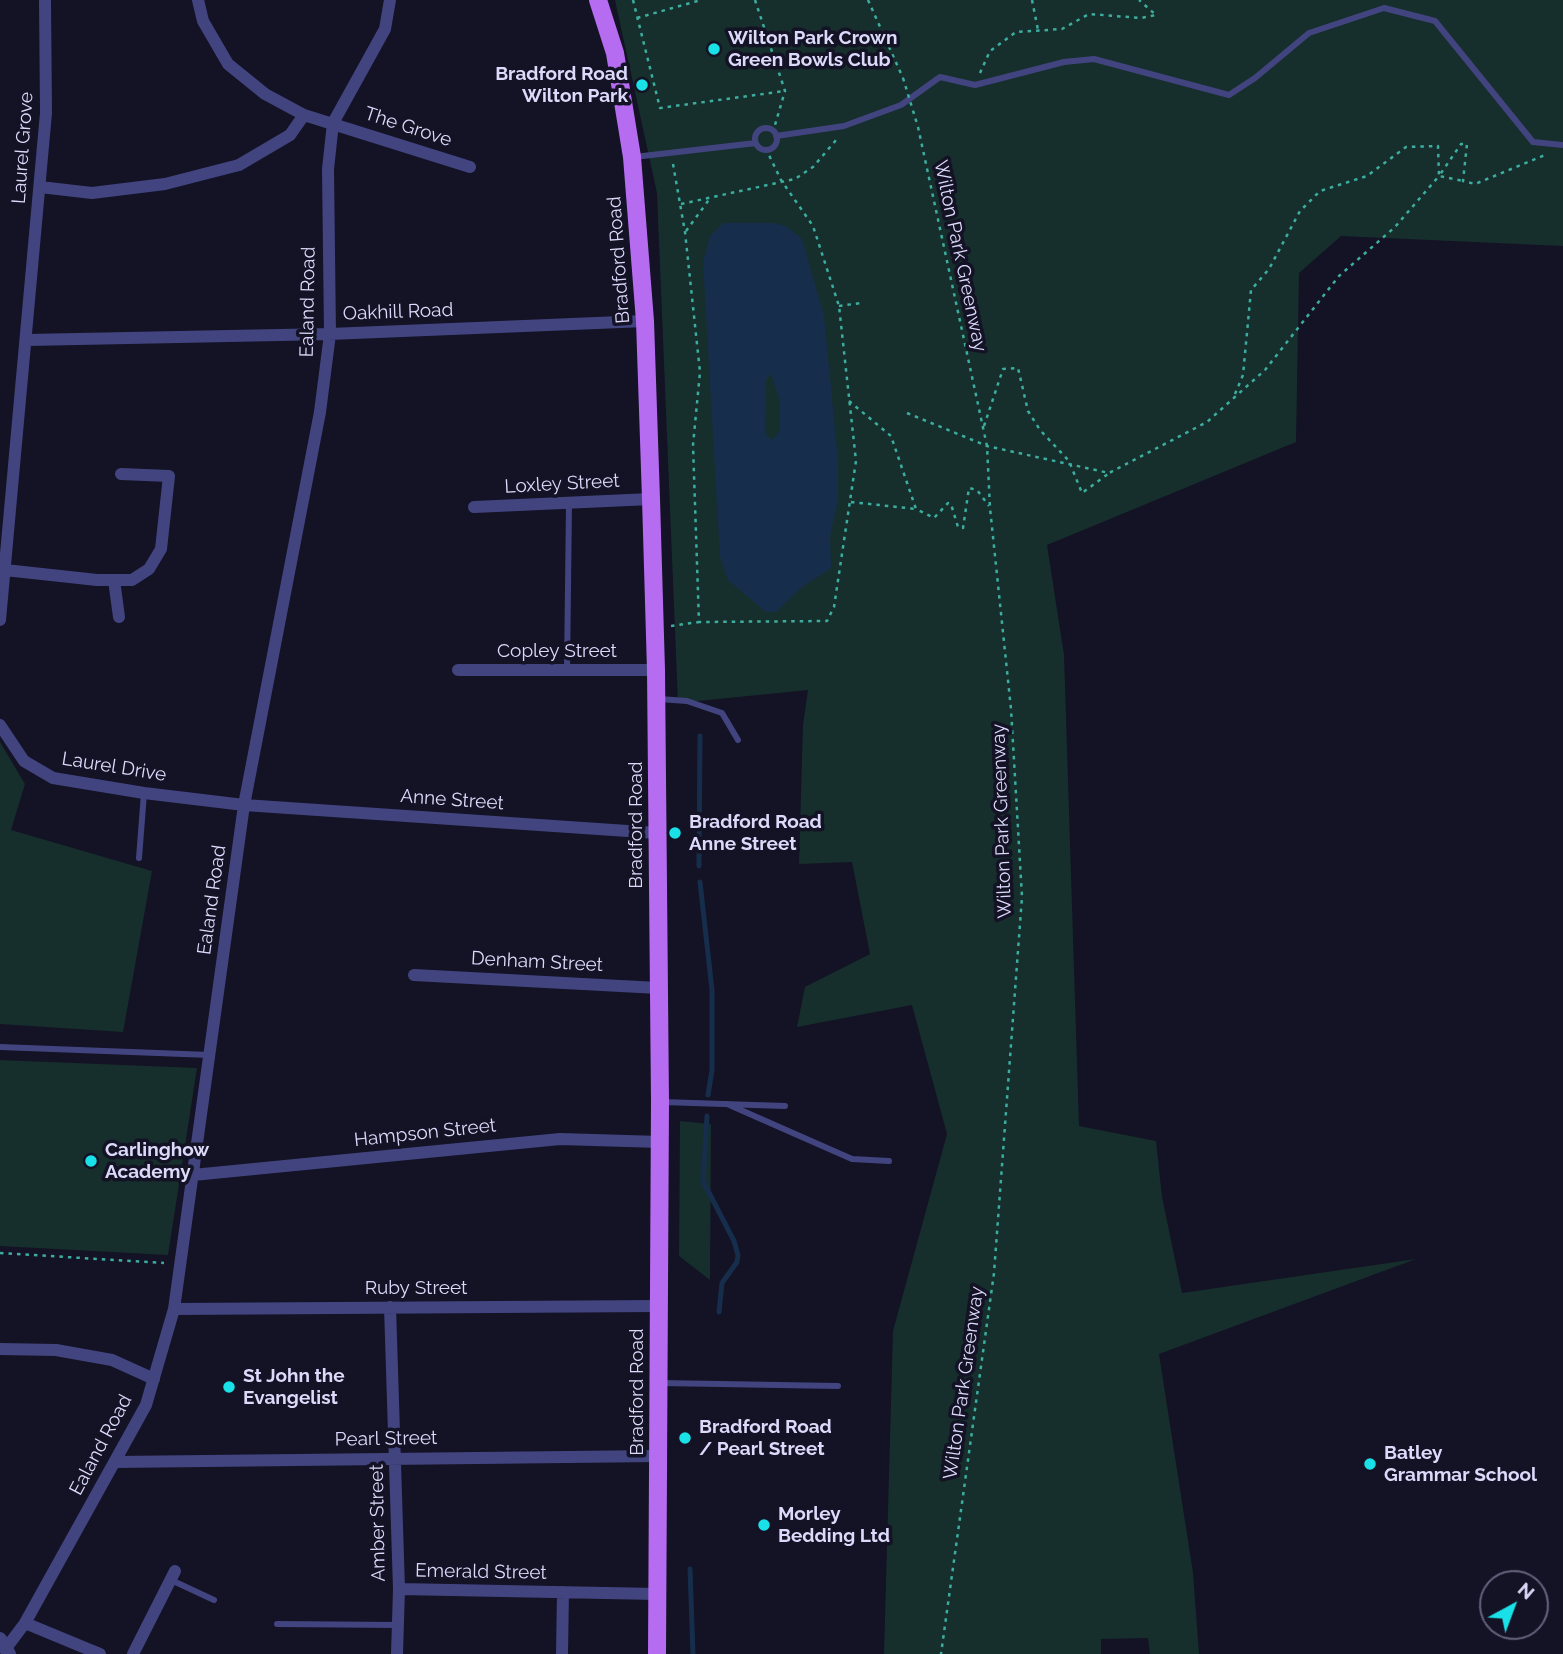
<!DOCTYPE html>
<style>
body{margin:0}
#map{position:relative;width:1563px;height:1654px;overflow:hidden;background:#141225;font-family:Raleway,sans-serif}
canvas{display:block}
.north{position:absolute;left:1479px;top:1570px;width:70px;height:70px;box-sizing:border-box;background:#141225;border:2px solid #64627b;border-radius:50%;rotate:41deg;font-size:19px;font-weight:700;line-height:28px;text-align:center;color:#dcdafb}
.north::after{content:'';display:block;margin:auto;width:24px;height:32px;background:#1ae1e8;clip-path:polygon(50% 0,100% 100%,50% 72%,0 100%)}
</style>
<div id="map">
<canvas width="1563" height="1654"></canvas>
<div class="north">N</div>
</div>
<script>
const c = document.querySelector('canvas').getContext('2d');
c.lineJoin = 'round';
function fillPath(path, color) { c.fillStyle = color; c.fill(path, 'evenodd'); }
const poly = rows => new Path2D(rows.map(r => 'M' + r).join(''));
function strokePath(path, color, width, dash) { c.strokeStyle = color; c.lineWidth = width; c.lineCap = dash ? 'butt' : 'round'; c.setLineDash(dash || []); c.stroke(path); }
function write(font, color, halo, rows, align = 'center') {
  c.font = font + ' Raleway,sans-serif'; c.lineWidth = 7; c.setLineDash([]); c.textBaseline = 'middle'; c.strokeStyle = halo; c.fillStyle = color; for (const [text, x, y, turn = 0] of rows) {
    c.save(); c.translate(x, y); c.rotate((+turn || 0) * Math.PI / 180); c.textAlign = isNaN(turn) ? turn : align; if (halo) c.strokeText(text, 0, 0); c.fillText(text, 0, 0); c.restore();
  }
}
const green = poly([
 [615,0,1563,0,1563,246,1341,236,1299,273,1296,442,1047,545,1064,655,1079,1126,1156,1141,1162,1197,1182,1293,1416,1259,1159,1354,1193,1573,1199,1654,1150,1654,1148,1638,1101,1639,1101,1654,884,1654,893,1331,947,1134,912,1005,797,1027,805,987,870,954,852,862,799,864,803,725,808,690,678,703,657,193],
 [0,742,25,784,11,830,152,871,123,1032,0,1024],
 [0,1060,197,1068,168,1255,0,1246],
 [680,1121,711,1124,710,1280,679,1256]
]);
const water = poly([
 [723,223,773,223,786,226,802,239,824,316,838,460,838,500,830,536,831,568,801,588,776,612,766,612,728,580,720,557,703,262,710,236],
 [771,374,780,401,780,431,772,440,765,434,766,380]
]);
const stream = poly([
 [699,866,700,736],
 [700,882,712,990,712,1070,708,1095],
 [707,1116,703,1181,734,1241,738,1255,737,1262,722,1283,719,1312],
 [690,1569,693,1654]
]);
const path = poly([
 [633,0,660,108,785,91],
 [755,0,785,91,775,125],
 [868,0,903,78],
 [1032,0,1038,30],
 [637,18,701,0],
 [980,73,990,51,1016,32,1062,29,1089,14,1141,18,1156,15,1139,0],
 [918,127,987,446,990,508,1011,709,1022,897,994,1273,941,1654],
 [673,164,685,232,700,372,693,445,699,622,827,621,834,607,856,461,839,306,813,226,781,180,766,149],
 [681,204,795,179,813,167,837,139],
 [686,231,711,197],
 [839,306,861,303],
 [1235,394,1243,375,1251,290,1269,269,1300,211,1320,191,1367,176,1406,147,1438,146,1439,176,1461,144,1467,144,1463,181,1475,184,1545,155],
 [849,401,891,436,916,509,934,518,948,503,951,504,958,527,963,528,969,488,977,490,989,506],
 [907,413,987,446,1109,473,1207,422,1265,370,1339,276,1395,227,1439,176,1463,181],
 [984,426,1003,369,1018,368,1028,411,1040,430,1069,461,1082,493,1108,474],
 [851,502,916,509],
 [671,626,699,622],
 [0,1253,164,1263]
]);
const service = poly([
 '755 139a11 11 0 1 1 22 0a11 11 0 1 1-22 0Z',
 [776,136,844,126,901,105,940,77,975,85,1064,62,1094,59,1229,95,1255,78,1309,33,1384,8,1435,21,1533,142,1563,145],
 [634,157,756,143],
 [567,670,569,503],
 [659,699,687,701,722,713,738,740],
 [139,858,144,793],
 [0,1047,210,1055],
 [662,1102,785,1106],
 [727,1104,852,1159,889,1161],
 [660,1383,838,1386],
 [171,1580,214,1600],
 [277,1624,397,1625]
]);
const minor = poly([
 [198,0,203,21,228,64,265,94,304,115,470,167],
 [40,187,92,193,165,184,239,165,290,135,304,115],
 [27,340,330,334,645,321],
 [474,507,651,499],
 [5,570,97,580,132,580,149,569,161,549,169,476,121,474],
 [114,580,119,617],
 [0,620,46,113,45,0],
 [458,670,656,670],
 [0,725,24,761,53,778,144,793,244,805,657,833],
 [414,975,658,988],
 [193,1175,560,1139,660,1142],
 [390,1307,399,1589,397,1654],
 [174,1309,658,1306],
 [0,1349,56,1350,112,1360,154,1379],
 [115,1462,658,1456],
 [399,1589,657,1594],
 [25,1623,100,1654],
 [7,1647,25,1623,146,1405,174,1309,244,805,320,412,330,334,328,169,333,123,385,29,390,0],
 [133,1654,175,1571],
 [562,1654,563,1592]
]);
const tertiary = poly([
 [0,1639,9,1654]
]);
const primary = poly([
 [598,0,615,53,632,157,645,321,651,499,656,670,660,1102,657,1654]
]);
const pathBridge = poly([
 [903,78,918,127]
]);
const markers = [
 [714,49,7,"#1ae1e8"],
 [642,85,7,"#1ae1e8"],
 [675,833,7,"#1ae1e8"],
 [91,1161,7,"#1ae1e8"],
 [229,1387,7,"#1ae1e8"],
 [685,1438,7,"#1ae1e8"],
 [1370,1464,7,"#1ae1e8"],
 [764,1525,7,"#1ae1e8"]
];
const poiNames = [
 ["Wilton Park Crown",728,38],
 ["Green Bowls Club",728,60],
 ["Bradford Road",628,74,"right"],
 ["Wilton Park",628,96,"right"],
 ["Bradford Road",689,822],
 ["Anne Street",689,844],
 ["Carlinghow",105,1150],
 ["Academy",105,1172],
 ["St John the",243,1376],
 ["Evangelist",243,1398],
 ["Bradford Road",699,1427],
 ["/ Pearl Street",699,1449],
 ["Batley",1384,1453],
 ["Grammar School",1384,1475],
 ["Morley",778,1514],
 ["Bedding Ltd",778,1536]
];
const streetNames = [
 ["The Grove",408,127,18],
 ["Laurel Grove",23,148,-86],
 ["Wilton Park Greenway",960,256,78],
 ["Bradford Road",619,260,-94],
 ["Ealand Road",308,302,-89],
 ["Oakhill Road",398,312,-2],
 ["Loxley Street",562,484,-3],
 ["Copley Street",557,651],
 ["Laurel Drive",114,767,9],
 ["Anne Street",452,800,4],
 ["Wilton Park Greenway",1002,821,-92],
 ["Bradford Road",636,825,-90],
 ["Ealand Road",212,900,-82],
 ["Denham Street",537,962,3],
 ["Hampson Street",425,1133,-6],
 ["Ruby Street",416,1288],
 ["Wilton Park Greenway",964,1383,-82],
 ["Bradford Road",637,1392,-90],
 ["Pearl Street",386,1439,-1],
 ["Ealand Road",101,1445,-62],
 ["Amber Street",378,1523,-91],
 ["Emerald Street",481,1572,1]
];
fillPath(green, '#162f2c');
fillPath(water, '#162e4b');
strokePath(stream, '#162e4b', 5);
strokePath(path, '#3cad9f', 2.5, [3.5, 5]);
strokePath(service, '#424480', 6);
strokePath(minor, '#424480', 12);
strokePath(tertiary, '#424480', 14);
strokePath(primary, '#b66cf0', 18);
strokePath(pathBridge, '#3cad9f', 2.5, [3.5, 5]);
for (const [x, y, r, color] of markers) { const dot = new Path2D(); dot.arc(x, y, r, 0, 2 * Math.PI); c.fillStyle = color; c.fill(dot); strokePath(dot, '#141225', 2.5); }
write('bold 19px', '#dcdafb', '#141225', poiNames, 'left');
write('19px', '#dcdafb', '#141225', streetNames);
</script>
